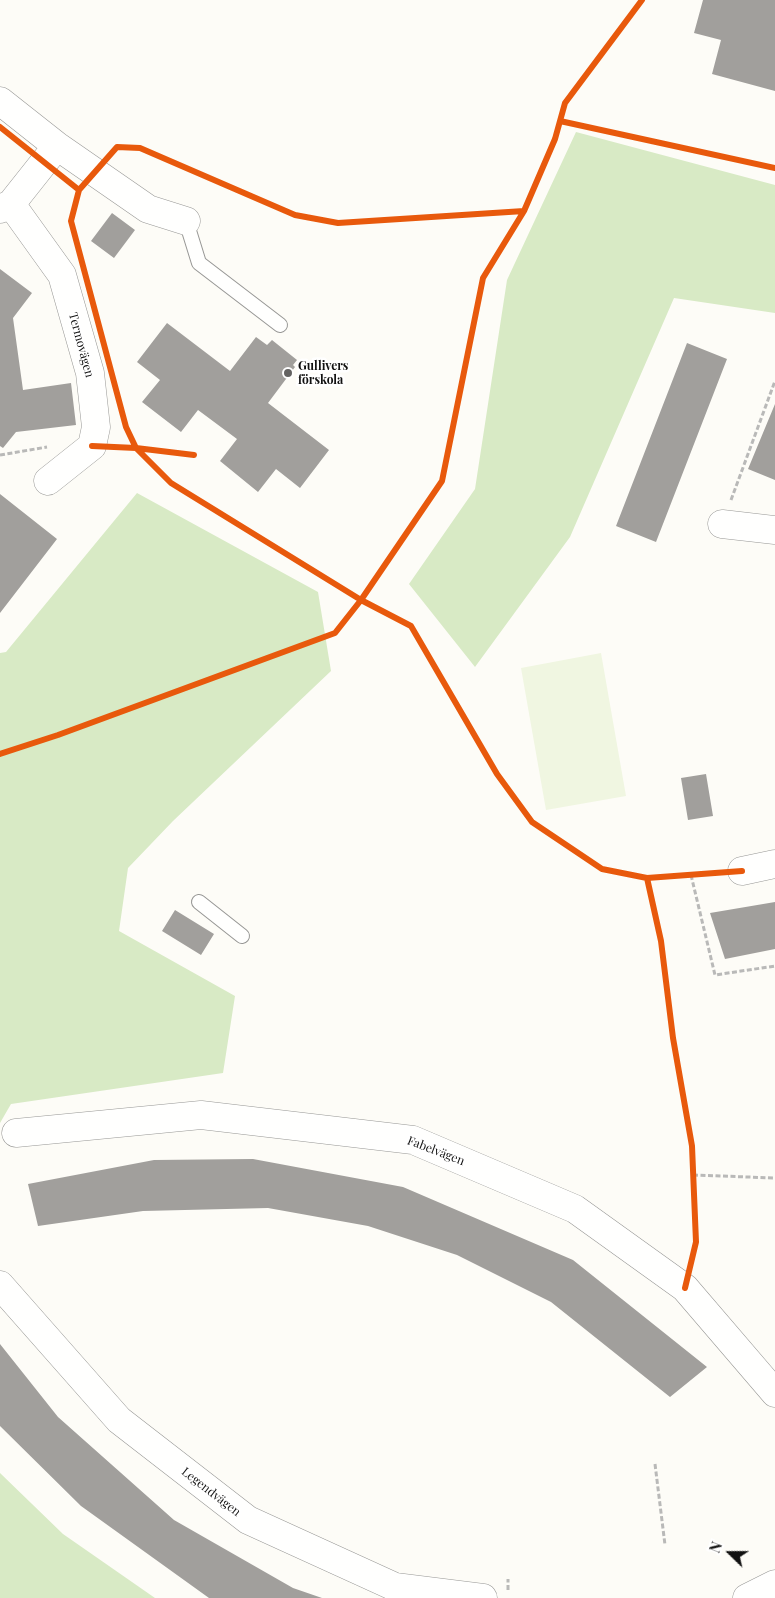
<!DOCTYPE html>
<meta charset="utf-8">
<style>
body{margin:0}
#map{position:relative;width:775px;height:1598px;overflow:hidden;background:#fdfcf7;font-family:"Playfair Display",serif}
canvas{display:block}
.north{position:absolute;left:705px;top:1528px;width:50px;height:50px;-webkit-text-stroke:4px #fff;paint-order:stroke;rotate:292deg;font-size:14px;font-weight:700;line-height:20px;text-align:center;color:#111}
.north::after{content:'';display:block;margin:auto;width:18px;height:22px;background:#111;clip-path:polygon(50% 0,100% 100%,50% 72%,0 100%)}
</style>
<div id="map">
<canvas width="775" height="1598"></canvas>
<div class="north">N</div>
</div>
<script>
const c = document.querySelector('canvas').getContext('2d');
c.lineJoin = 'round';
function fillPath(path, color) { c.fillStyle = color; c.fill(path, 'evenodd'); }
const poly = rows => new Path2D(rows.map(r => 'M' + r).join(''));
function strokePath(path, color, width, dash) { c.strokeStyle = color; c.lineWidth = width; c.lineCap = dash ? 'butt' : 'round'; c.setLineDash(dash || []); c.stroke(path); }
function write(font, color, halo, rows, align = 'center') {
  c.font = font + ' "Playfair Display",serif'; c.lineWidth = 5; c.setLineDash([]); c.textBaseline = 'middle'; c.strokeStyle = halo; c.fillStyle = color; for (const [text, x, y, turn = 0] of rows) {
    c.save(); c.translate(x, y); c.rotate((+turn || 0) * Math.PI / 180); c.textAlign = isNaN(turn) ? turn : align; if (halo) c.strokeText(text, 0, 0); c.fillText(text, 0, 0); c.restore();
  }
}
const forest = poly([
 [576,132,775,185,775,313,674,298,570,537,475,667,409,584,475,489,507,280],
 [137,493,318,592,331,671,173,821,128,868,119,931,235,996,223,1073,11,1104,0,1123,0,653,6,652],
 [0,1473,63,1534,155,1598,0,1598]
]);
const pitch = poly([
 [601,653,626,796,546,810,521,668]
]);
const building = poly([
 [703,0,775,0,775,91,712,74,721,40,694,33],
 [112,213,135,230,114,258,91,241],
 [0,269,32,293,13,318,23,390,71,383,76,425,16,432,3,448,0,446],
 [167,323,230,371,256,337,267,345,272,340,297,360,293,365,295,367,268,403,329,450,300,488,276,469,258,492,220,461,237,439,198,410,181,432,142,402,160,380,137,362],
 [687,343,727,359,656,542,616,526],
 [775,404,775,480,748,469],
 [0,494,57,539,0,613],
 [706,774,713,816,688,820,681,778],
 [775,902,775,949,725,959,710,913],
 [175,910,214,934,201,955,162,931],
 [253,1159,403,1187,573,1260,707,1367,670,1397,551,1302,457,1255,368,1226,268,1208,143,1211,38,1226,28,1184,154,1160],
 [0,1344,58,1417,174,1520,293,1588,322,1598,209,1598,81,1506,0,1426]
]);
const path = poly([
 [0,455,47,447],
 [731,500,775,381],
 [691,875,715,975,775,966],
 [693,1175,775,1178],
 [655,1464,665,1545],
 [508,1590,508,1579]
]);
const service = poly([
 [186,221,199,263,280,325],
 [199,902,242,936]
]);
const minor = poly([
 [0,101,57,146,148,209,186,221],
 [11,204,62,275,90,373,96,427,92,446,48,481],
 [0,209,11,204,57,146],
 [722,524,775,530],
 [742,871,775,864],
 [16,1133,201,1115,413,1140,575,1209,685,1288,775,1393],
 [0,1285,119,1420,248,1520,395,1587,483,1598],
 [747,1598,775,1584]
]);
const cycleway = poly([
 [560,121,775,168],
 [0,127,79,190,117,147,140,148,295,215,338,223,524,211,555,139,565,103,642,0],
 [79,190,71,221,126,427,136,448,171,483,361,600,411,626,497,774,532,822,602,869,647,878,742,871],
 [92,446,136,448,194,455],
 [0,754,58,735,335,633,361,600,442,481,483,278,524,211],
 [647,878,661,941,673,1038,692,1146,696,1242,685,1288]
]);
const markers = [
 [288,373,5,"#646362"]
];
const streetNames = [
 ["Termovägen",81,345,75],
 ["Fabelvägen",436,1151,21],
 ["Legendvägen",211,1492,38]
];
const poiNames = [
 ["Gullivers",298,366],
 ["förskola",298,380]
];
fillPath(forest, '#d8eac5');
fillPath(pitch, '#f0f6e1');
fillPath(building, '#a19f9c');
strokePath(service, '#979795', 16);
strokePath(minor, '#979795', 29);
strokePath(path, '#b9b9b8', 3, [5, 2.5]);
strokePath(service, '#fffffe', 14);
strokePath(minor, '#fffffe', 28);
strokePath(cycleway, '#e8590c', 6);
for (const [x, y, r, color] of markers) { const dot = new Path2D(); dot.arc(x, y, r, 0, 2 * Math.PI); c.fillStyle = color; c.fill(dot); strokePath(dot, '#fff', 2); }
write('12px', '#111', '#fff', streetNames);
write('bold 12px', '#111', '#fff', poiNames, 'left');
</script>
